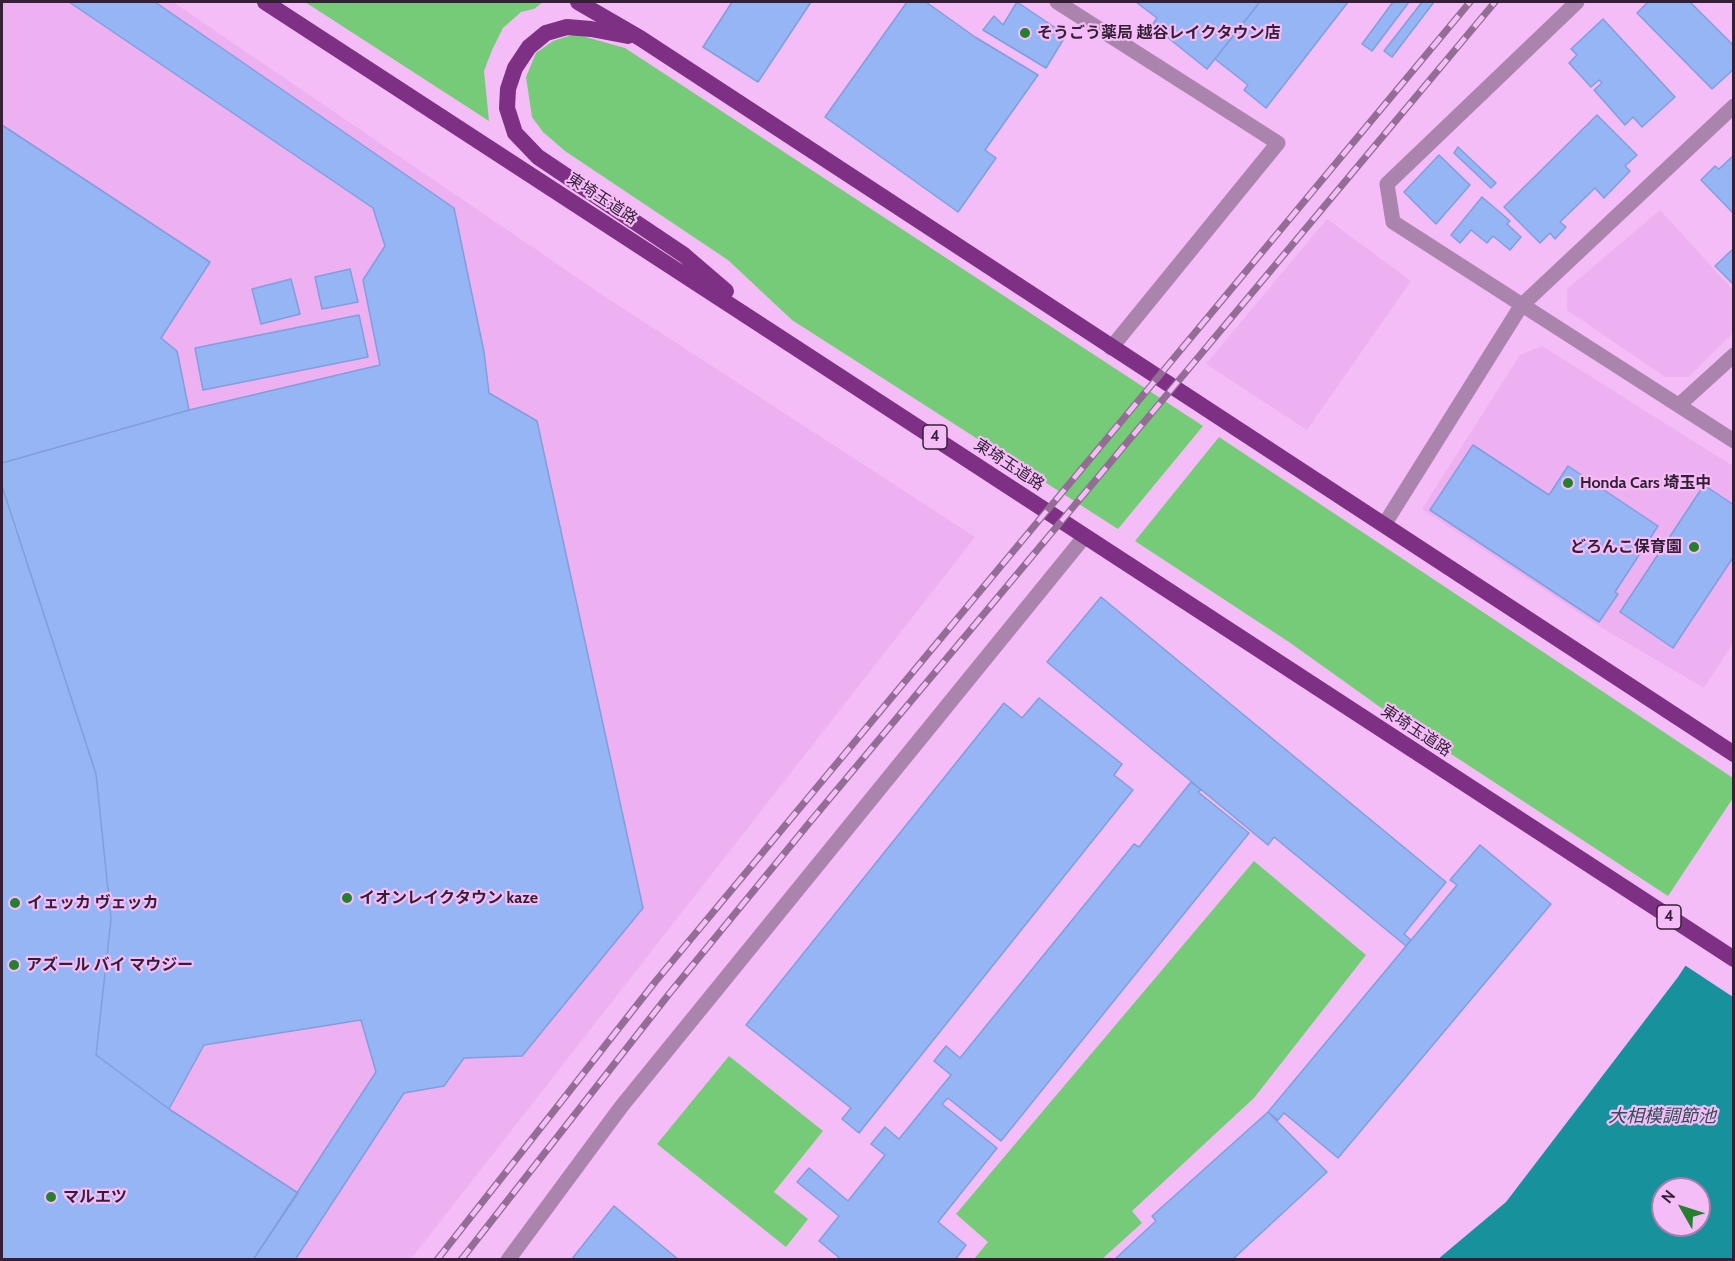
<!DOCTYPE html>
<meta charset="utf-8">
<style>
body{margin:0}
#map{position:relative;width:1735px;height:1261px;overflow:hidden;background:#f4bdf7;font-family:Cabin,sans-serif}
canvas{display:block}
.frame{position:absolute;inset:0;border:3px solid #341f36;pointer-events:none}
.north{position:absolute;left:1651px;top:1177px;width:60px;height:60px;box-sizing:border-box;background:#f4bdf7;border:2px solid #a77eaa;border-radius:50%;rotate:309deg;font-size:16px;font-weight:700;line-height:24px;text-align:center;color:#341f36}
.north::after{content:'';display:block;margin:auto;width:21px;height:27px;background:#267f2e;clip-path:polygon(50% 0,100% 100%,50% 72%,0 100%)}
</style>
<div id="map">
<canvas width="1735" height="1261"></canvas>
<div class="frame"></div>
<div class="north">N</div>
</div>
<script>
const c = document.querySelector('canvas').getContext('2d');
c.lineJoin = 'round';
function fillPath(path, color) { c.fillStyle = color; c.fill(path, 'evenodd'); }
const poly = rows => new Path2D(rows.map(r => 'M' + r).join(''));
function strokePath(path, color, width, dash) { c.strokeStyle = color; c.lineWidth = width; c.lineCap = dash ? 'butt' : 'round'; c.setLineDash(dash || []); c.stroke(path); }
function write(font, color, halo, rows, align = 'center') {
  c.font = font + ' Cabin,"Noto Sans JP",sans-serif'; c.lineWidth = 4.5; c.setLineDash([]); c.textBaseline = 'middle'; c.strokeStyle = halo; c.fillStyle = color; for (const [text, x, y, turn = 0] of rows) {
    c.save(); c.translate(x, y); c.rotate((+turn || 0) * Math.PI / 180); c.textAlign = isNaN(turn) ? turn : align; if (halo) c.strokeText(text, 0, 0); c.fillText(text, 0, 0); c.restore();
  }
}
const built = poly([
 [2,2,173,2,604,296,975,537,411,1259,2,1260],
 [1660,210,1733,290,1733,333,1689,377,1665,377,1567,310,1567,289],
 [1327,219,1411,281,1307,430,1206,364],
 [1542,346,1733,466,1733,643,1704,688,1602,628,1422,509,1520,355]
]);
const green = poly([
 [305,2,543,2,534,9,521,12,503,28,492,50,484,71,489,121],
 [575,34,625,48,1203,426,1118,529,792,320,728,260,565,151,543,132,532,117,526,77,536,53,553,41],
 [1219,437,1733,778,1733,798,1668,896,1387,712,1289,642,1135,541],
 [1254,861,1366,955,1254,1098,1132,1211,1142,1223,1102,1259,974,1259,988,1242,956,1214],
 [729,1056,823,1131,774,1192,808,1219,786,1247,657,1144]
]);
const water = poly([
 [1733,893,1733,1259,1437,1260,1506,1202,1678,977],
 [1663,1189,1699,1189,1699,1225,1663,1225]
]);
const pier = poly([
 [1733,890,1734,890,1733,997,1683,964]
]);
const building = poly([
 [69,2,155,2,454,208,484,352,489,393,537,421,643,908,522,1056,464,1058,444,1086,404,1093,295,1260,253,1260,376,1072,361,1020,204,1045,169,1109,96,1055,111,919,96,774,2,486,2,463,189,410,380,365,363,280,385,246,373,208,69,2],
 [732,2,811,2,758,82,703,47,732,2],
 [907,2,926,2,975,37,1038,75,985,150,996,158,958,212,825,117,907,2],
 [1017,2,1066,35,1046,68,983,30,994,16,1003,25,1017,2],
 [1136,2,1257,2,1259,3,1207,69,1152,25,1157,18,1136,2],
 [1260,2,1348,2,1266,108,1244,90,1248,85,1215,59,1260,2],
 [1393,2,1409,2,1372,51,1362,44,1393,2],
 [1422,2,1434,2,1392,57,1384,51,1422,2],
 [1648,2,1690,2,1734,46,1734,69,1712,89,1637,13,1648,2],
 [1603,19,1675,97,1642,127,1633,117,1625,125,1594,90,1602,83,1599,80,1591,87,1569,63,1577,55,1571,49,1603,19],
 [1597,115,1637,155,1625,166,1630,171,1604,198,1595,188,1560,222,1566,227,1555,239,1550,233,1540,243,1504,207,1597,115],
 [2,125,210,262,161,338,177,351,189,410,2,463,2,125],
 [1458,147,1496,183,1491,188,1454,153,1458,147],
 [1439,155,1470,185,1436,224,1404,192,1439,155],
 [1734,155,1734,214,1701,180,1715,166,1719,169,1734,155],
 [1482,197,1510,221,1507,224,1521,237,1510,250,1493,236,1487,243,1471,230,1460,243,1451,235,1482,197],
 [1734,248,1734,285,1715,266,1734,248],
 [350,269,358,302,322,309,315,277,350,269],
 [291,279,300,314,261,324,252,289,291,279],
 [359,315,368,357,203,390,195,348,359,315],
 [1473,445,1549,495,1568,466,1658,526,1615,592,1618,594,1599,622,1430,510,1473,445],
 [1704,485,1734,505,1734,556,1673,648,1620,612,1704,485],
 [2,486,96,774,111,919,96,1055,169,1109,298,1193,253,1260,2,1260,2,486],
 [1101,597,1446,882,1404,934,1411,940,1406,946,1274,837,1268,845,1047,662,1101,597],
 [1039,698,1122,764,1114,775,1133,790,859,1133,842,1119,851,1108,746,1025,1004,703,1022,718,1039,698],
 [1191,782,1201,790,1198,792,1249,833,1001,1141,948,1098,942,1104,997,1148,938,1222,966,1245,955,1260,842,1260,819,1241,839,1216,797,1182,809,1168,848,1201,885,1155,871,1144,885,1127,899,1139,951,1075,934,1061,946,1046,960,1058,1134,844,1139,847,1191,782],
 [1480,845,1551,904,1338,1158,1284,1113,1278,1120,1268,1112,1457,885,1450,880,1480,845],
 [1268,1112,1327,1172,1232,1260,1114,1260,1156,1221,1152,1216,1268,1112],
 [614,1206,679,1260,571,1260,614,1206]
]);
const minor = poly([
 [1057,2,1278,143,1111,348],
 [1577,2,1387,184,1393,222,1734,441],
 [1679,405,1734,355],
 [1384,525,1521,306,1734,106],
 [508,1260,621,1107,1085,536]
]);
const trunk = poly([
 [265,2,1734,959],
 [578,2,640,38,1734,754],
 [628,36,591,29,567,27,546,33,529,47,515,68,508,89,507,108,515,133,538,157,684,255,726,291]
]);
const rail = poly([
 [437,1260,655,982,1470,2],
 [461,1260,669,994,810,822,1495,2]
]);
const markers = [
 [1025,33,6,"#267f2e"],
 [1568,483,6,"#267f2e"],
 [1694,547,6,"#267f2e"],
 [347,898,6,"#267f2e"],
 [15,903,6,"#267f2e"],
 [14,965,6,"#267f2e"],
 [51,1197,6,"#267f2e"]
];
const shields = [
 [935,437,24],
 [1669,917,24]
];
const shieldNames = [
 ["4",935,437],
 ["4",1669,917]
];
const poiNames = [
 ["そうごう薬局 越谷レイクタウン店",1037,33],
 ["Honda Cars 埼玉中",1580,483],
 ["どろんこ保育園",1682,547,"right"],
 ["イオンレイクタウン kaze",359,898],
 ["イェッカ ヴェッカ",27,903],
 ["アズール バイ マウジー",26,965],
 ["マルエツ",63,1197]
];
const streetNames = [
 ["東埼玉道路",602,199,33],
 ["東埼玉道路",1009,465,33],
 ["東埼玉道路",1416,731,33]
];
const waterNames = [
 ["大相模調節池",1662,1117]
];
fillPath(built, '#edb1f1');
fillPath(green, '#75cb77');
fillPath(water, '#17929c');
fillPath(pier, '#f4bdf7');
fillPath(building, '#96b5f5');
strokePath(building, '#809edd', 1.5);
strokePath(minor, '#ab84ad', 15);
strokePath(trunk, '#7e3084', 16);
strokePath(rail, '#936d95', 7);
strokePath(rail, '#f4bdf7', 4.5, [14]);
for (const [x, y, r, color] of markers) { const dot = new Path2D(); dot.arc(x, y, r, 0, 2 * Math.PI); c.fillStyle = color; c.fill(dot); strokePath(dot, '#f4bdf7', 2); }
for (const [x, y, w] of shields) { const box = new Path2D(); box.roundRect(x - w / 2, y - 12, w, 24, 4.5); c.fillStyle = '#f4bdf7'; c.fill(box); strokePath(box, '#341f36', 1.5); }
write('bold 15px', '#341f36', null, shieldNames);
write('bold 16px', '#341f36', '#f4bdf7', poiNames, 'left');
write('16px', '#341f36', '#f4bdf7', streetNames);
write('italic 18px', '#2e4f53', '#f4bdf7', waterNames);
</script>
